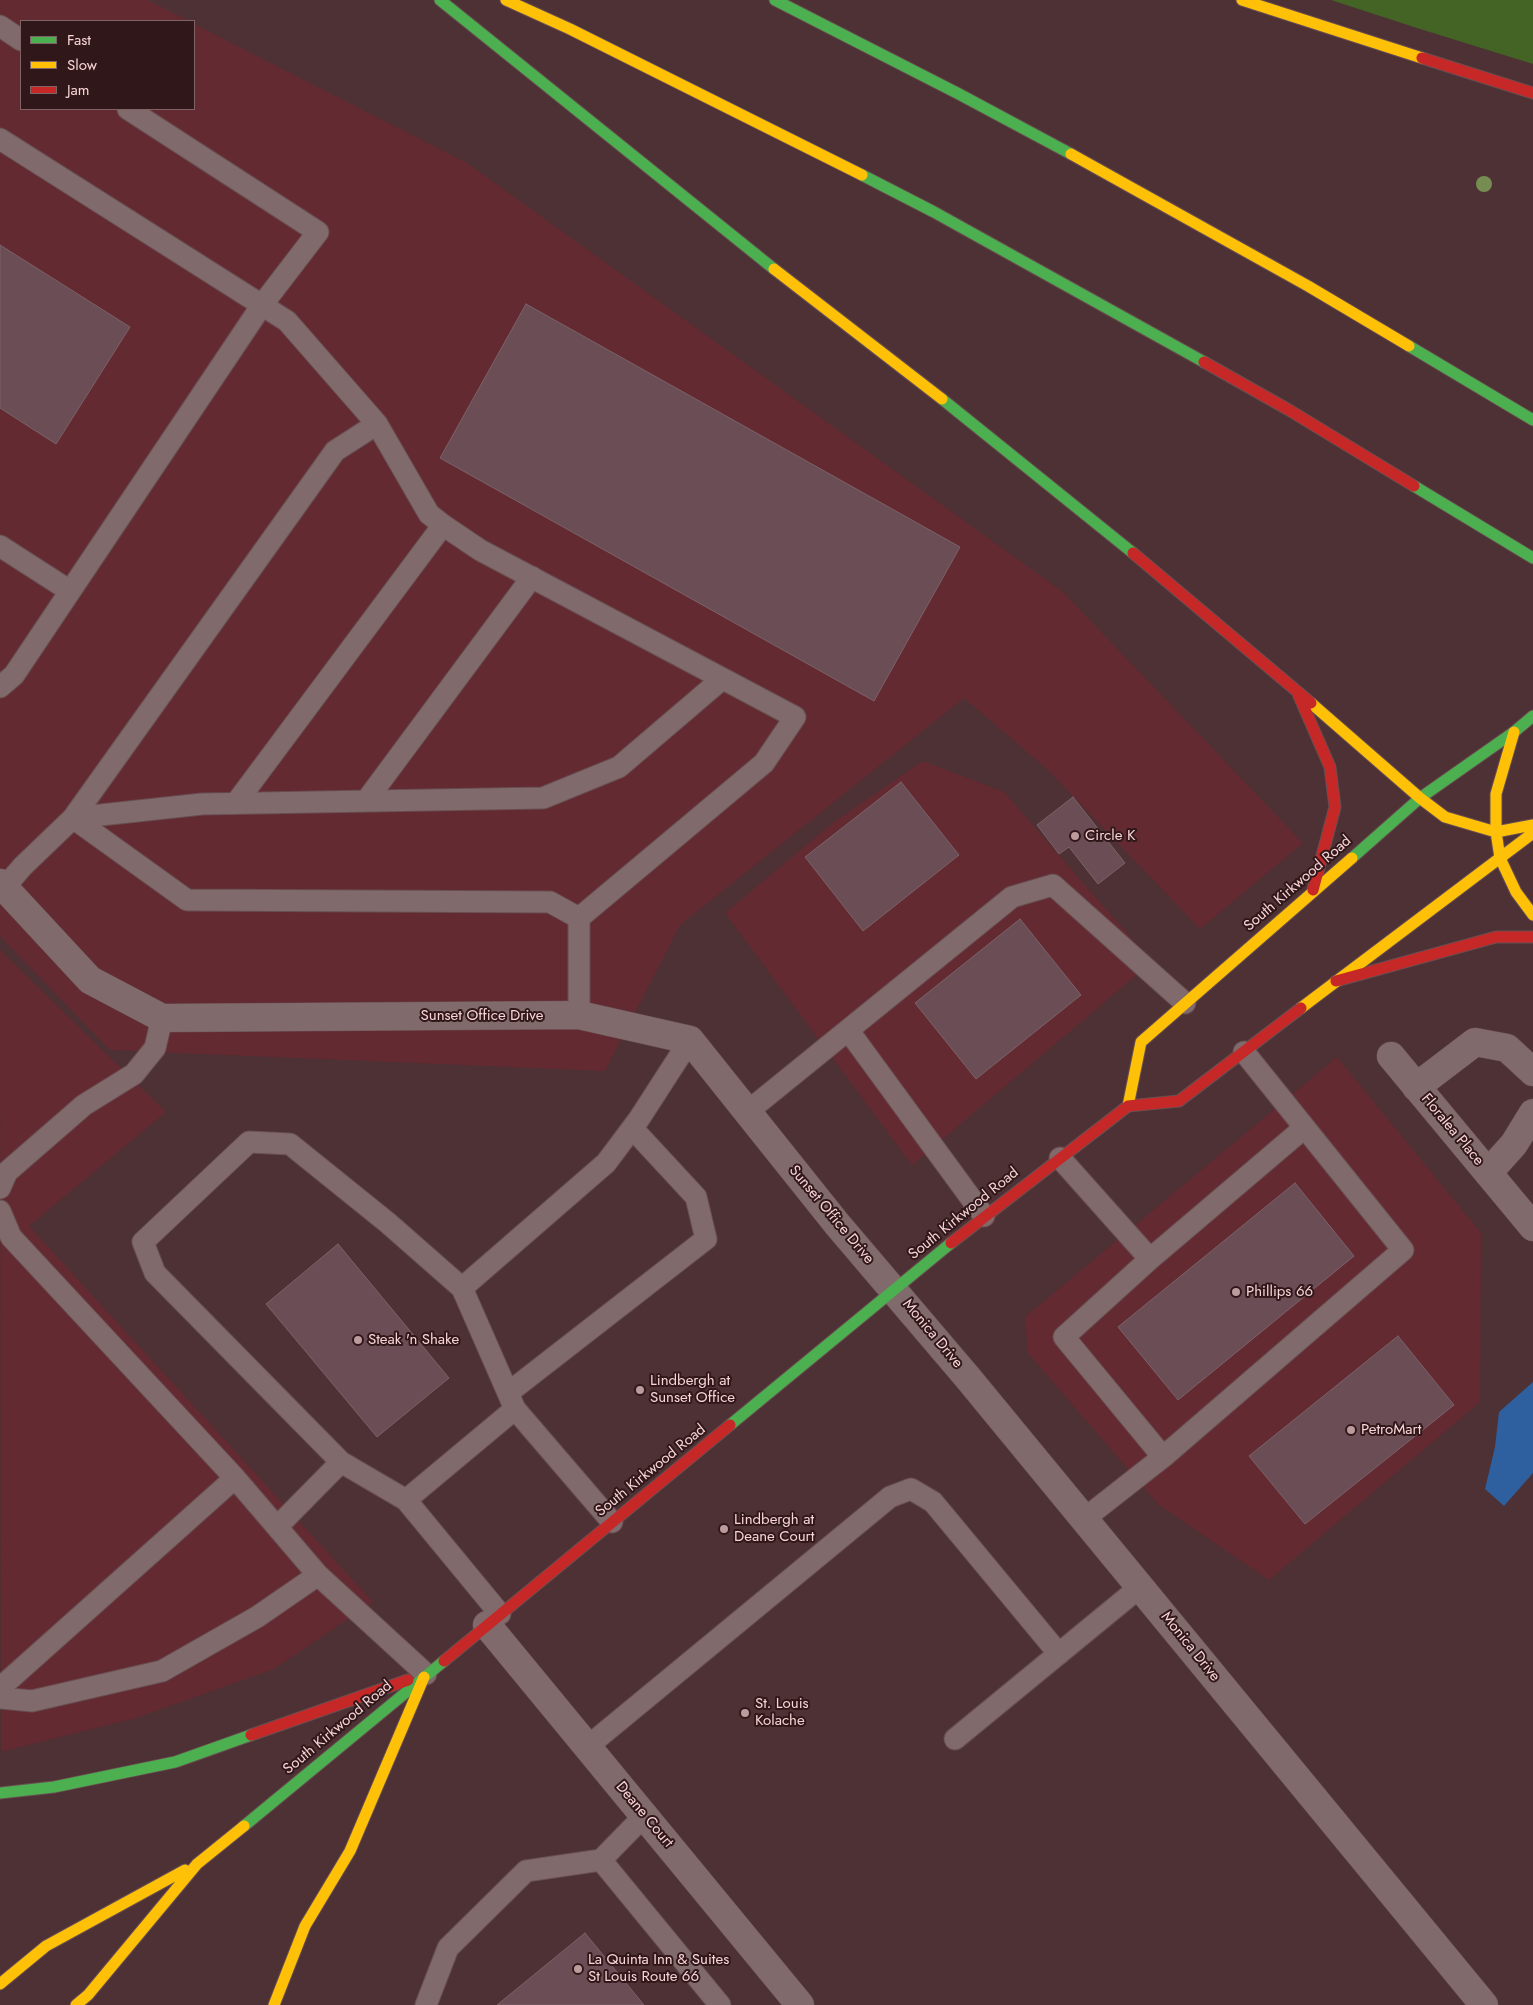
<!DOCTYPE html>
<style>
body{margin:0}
#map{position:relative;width:1533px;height:2005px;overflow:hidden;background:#4d3134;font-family:Jost,sans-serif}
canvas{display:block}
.legend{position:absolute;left:20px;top:20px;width:175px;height:90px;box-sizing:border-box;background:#301719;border:1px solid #806365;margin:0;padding:6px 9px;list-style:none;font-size:15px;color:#f8d4d6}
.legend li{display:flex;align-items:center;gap:10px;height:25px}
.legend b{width:25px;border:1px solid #806365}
</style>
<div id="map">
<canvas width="1533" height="2005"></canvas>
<ul class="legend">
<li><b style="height:6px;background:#4caf50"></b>Fast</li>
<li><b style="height:6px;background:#ffc107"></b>Slow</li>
<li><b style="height:6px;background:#c62828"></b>Jam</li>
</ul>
</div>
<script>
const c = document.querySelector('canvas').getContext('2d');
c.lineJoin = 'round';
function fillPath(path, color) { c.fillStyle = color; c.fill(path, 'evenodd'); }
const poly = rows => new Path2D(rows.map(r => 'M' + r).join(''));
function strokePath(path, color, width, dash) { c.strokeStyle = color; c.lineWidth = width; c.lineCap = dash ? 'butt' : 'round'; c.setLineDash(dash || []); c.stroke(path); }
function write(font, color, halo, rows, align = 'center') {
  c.font = font + ' Jost,sans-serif'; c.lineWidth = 4; c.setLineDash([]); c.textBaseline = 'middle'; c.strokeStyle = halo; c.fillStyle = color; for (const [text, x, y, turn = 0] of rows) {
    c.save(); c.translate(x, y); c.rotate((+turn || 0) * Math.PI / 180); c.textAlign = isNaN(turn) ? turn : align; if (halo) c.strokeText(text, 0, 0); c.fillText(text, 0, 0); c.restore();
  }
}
const built = poly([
 [0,0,147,0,189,21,21,21,21,109,194,109,194,24,467,163,1063,592,1303,843,1200,929,1048,770,964,698,680,925,605,1071,110,1050,0,936],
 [923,761,1004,792,1152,962,912,1165,725,913,834,822],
 [0,950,166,1112,29,1226,373,1602,274,1669,136,1718,1,1752],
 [1337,1057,1481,1233,1480,1402,1269,1580,1159,1505,1028,1353,1025,1317]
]);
const green = poly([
 [1331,0,1533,0,1533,64,1417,28]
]);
const water = poly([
 [1533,1382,1533,1473,1504,1506,1485,1489,1495,1447,1499,1412]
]);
const building = poly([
 [0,245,130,327,56,444,0,408,0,245],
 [526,304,960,547,874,701,440,458,526,304],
 [901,782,959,855,863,931,805,857,901,782],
 [1073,797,1125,863,1098,884,1069,847,1059,854,1037,825,1073,797],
 [1020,919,1081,995,976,1079,915,1003,1020,919],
 [1295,1183,1354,1256,1178,1400,1118,1327,1295,1183],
 [338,1244,449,1378,377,1437,266,1304,338,1244],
 [1398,1336,1454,1405,1305,1524,1249,1456,1398,1336],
 [585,1933,644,2005,497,2005,585,1933]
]);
const lane = poly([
 [0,26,21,40],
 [0,139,287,321,377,424,429,514,443,525,480,550,795,717,764,763,579,918,579,1015],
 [0,546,70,591],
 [0,687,14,675,262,305,318,232,128,109],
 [366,801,532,577],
 [236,803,443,525],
 [73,818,202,804,543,798,619,767,722,679],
 [73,818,187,900,550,902,579,918],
 [4,888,23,866,73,818,335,451,377,424],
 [848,1030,984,1216],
 [747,1112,1012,897,1053,885,1185,1003],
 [1060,1158,1150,1259,1064,1337,1163,1457,1403,1250,1244,1052],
 [0,1188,7,1172,84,1105,134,1074,155,1048,162,1018],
 [0,1211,11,1237,235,1478,318,1575],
 [1150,1259,1304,1128],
 [508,1393,706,1239,696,1197,633,1129],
 [515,1409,612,1522],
 [341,1462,406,1500,500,1614],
 [406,1500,515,1409,462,1288],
 [1084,1519,1163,1457],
 [277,1527,341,1462,155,1273,143,1242,249,1142,290,1144,388,1223,462,1288,606,1163,639,1119,690,1040],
 [0,1688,235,1478],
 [0,1698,32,1701,162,1671,257,1617,318,1575,426,1674],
 [955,1739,1140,1587],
 [587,1747,890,1497,911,1489,933,1502,1059,1654],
 [601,1860,720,2005],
 [426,2005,448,1948,526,1871,601,1860,644,1816]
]);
const street = poly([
 [0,883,90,980,162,1018,579,1015,690,1040,837,1224,968,1378,1484,2005],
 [1391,1056,1533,1227],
 [1416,1087,1475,1042,1507,1048,1533,1072],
 [1488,1173,1514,1144,1533,1113],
 [487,1625,800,2005]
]);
const fast = poly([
 [440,0,774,269],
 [775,0,959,94,1071,154],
 [862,175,934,212,1204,362],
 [1409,346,1533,420],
 [942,399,1133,553],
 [1414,486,1533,558],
 [1352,858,1420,798,1514,732,1533,716],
 [730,1425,951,1243],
 [0,1793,54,1787,175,1762,251,1735],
 [244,1826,444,1661]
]);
const slow = poly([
 [506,0,570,29,862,175],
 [1242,0,1422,58],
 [1071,154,1308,286,1409,346],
 [774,269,942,399],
 [1311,703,1420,798,1445,817,1496,832,1533,825],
 [1514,732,1496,794,1496,832,1500,858,1516,892,1533,915],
 [1301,1008,1533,833],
 [1128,1106,1141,1042,1352,858],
 [0,1984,46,1946,185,1870],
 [76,2005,88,1995,197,1864,244,1826],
 [274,2005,305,1926,350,1851,424,1677]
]);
const jam = poly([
 [1422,58,1533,93],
 [1204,362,1289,410,1414,486],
 [1133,553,1311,703],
 [1299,696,1330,767,1335,807,1313,890],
 [1336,981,1496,937,1533,937],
 [951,1243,1128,1106,1179,1101,1301,1008],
 [444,1661,730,1425],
 [251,1735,408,1680]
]);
const trees = [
 [1484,184]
];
const markers = [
 [1075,836,5,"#bc9b9d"],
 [1236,1292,5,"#bc9b9d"],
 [358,1340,5,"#bc9b9d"],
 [640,1390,5,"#bc9b9d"],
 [1351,1430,5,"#bc9b9d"],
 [724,1529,5,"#bc9b9d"],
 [745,1713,5,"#bc9b9d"],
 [578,1969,5,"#bc9b9d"]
];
const poiNames = [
 ["Circle K",1085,836],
 ["Phillips 66",1246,1292],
 ["Steak 'n Shake",368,1340],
 ["Lindbergh at",650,1381],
 ["Sunset Office",650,1398],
 ["PetroMart",1361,1430],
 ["Lindbergh at",734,1520],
 ["Deane Court",734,1537],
 ["St. Louis",755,1704],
 ["Kolache",755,1721],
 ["La Quinta Inn & Suites",588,1960],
 ["St Louis Route 66",588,1977]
];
const streetNames = [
 ["South Kirkwood Road",1298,884,-41],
 ["Sunset Office Drive",482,1016],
 ["Floralea Place",1452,1130,50],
 ["South Kirkwood Road",964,1214,-39],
 ["Sunset Office Drive",831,1215,50],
 ["Monica Drive",932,1334,50],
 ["South Kirkwood Road",651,1471,-39],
 ["Monica Drive",1190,1647,51],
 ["South Kirkwood Road",338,1728,-40],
 ["Deane Court",644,1815,50]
];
fillPath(built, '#642a31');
fillPath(green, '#436425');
fillPath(water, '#2e60a0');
fillPath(building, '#6b4d56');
strokePath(building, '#7b6268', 1);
strokePath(lane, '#684e51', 23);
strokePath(street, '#684e51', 29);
strokePath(fast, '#684e51', 13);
strokePath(slow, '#684e51', 13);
strokePath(jam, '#684e51', 13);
strokePath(lane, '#806a6c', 21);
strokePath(street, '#806a6c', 28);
strokePath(fast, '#4caf50', 11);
strokePath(slow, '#ffc107', 11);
strokePath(jam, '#c62828', 11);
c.fillStyle = '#758d53';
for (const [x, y] of trees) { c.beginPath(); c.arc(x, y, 8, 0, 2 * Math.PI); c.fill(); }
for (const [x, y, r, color] of markers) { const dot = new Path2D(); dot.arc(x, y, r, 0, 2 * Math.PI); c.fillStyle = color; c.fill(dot); strokePath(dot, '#301719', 2); }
write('15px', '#f8d4d6', '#301719', poiNames, 'left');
write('15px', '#f8d4d6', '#301719', streetNames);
</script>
